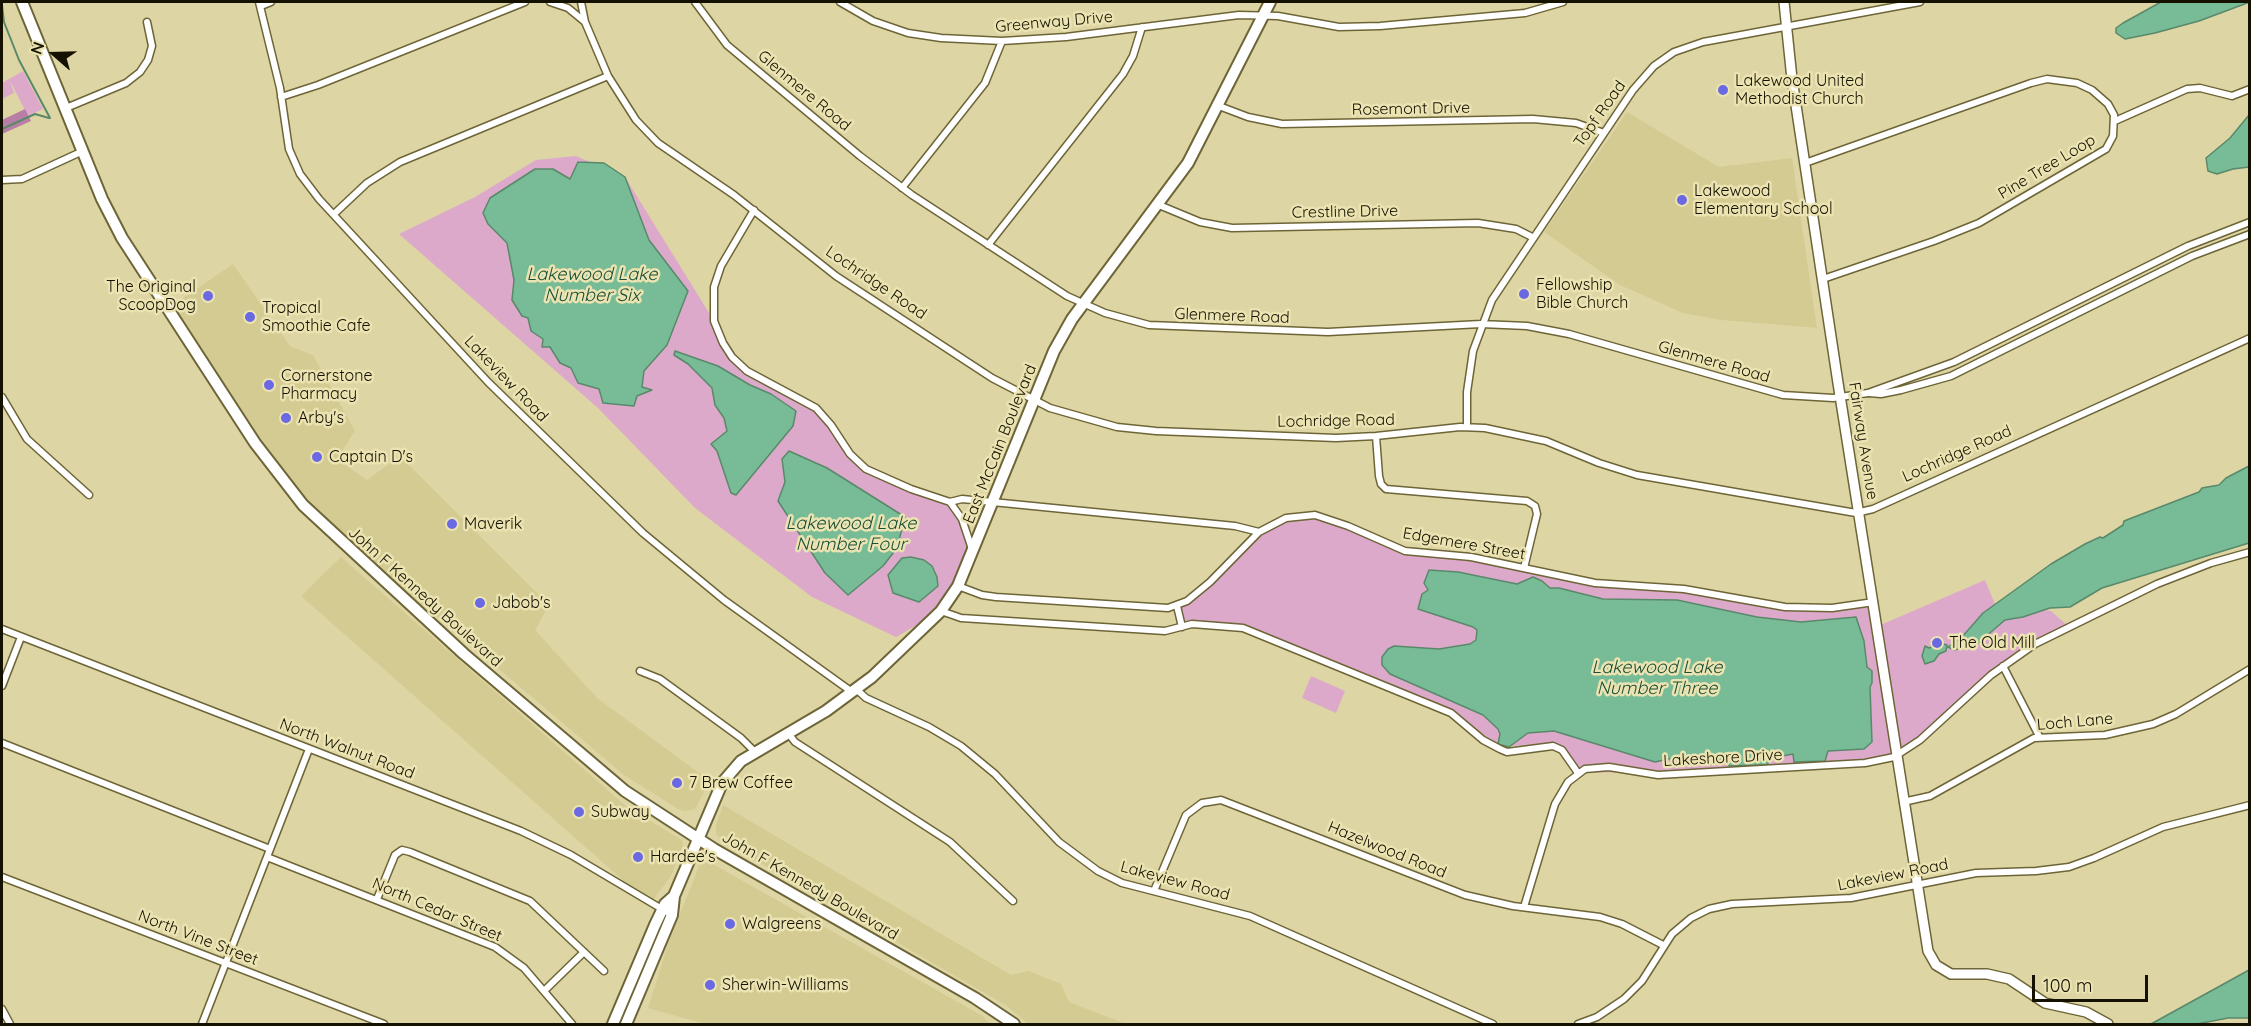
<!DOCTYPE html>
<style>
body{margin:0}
#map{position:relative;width:2251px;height:1026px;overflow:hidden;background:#ded5a4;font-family:Quicksand,sans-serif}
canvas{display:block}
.frame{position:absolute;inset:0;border:3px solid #141101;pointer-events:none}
.north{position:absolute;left:24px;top:24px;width:60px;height:60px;-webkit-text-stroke:4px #ebe3b1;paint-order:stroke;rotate:290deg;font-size:16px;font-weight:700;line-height:24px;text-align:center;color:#141101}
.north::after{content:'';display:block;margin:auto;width:21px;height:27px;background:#141101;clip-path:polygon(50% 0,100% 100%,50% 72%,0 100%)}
.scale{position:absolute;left:2032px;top:975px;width:116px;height:27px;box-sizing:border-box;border:3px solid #141101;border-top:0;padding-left:8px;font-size:18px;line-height:21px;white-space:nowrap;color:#141101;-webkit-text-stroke:4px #ebe3b1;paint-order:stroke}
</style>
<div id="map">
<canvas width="2251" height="1026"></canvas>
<div class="frame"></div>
<div class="north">N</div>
<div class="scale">100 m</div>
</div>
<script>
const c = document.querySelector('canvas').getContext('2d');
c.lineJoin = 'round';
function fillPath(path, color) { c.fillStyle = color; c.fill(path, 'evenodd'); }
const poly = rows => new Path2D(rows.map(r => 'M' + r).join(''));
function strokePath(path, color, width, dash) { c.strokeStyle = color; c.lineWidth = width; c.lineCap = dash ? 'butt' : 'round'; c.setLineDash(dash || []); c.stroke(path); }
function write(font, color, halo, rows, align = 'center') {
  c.font = font + ' Quicksand,sans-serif'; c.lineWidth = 5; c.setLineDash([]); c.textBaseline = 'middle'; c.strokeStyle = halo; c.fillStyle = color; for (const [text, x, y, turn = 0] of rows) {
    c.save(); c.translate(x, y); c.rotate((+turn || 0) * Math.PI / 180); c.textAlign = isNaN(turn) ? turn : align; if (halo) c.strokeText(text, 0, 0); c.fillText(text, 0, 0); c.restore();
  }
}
const built = poly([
 [1627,112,1719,167,1792,158,1817,328,1721,320,1683,313,1620,285,1544,232],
 [233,264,290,346,313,355,355,431,337,459,367,480,400,456,549,605,535,630,597,698,710,781,695,809,685,811,678,809,624,775,441,620,343,545,272,468,173,305],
 [341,557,627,807,682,840,683,845,671,876,650,904,301,596],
 [723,805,1011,975,1029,971,1061,984,1069,1002,1126,1024,1028,1024,1007,1006,722,841,716,834,716,825],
 [709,862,981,1015,991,1024,705,1024,648,1008,668,944,700,864]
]);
const green = poly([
 [23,71,43,109,28,116,10,81,14,93,2,99,2,83],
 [576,156,625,177,714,321,725,355,760,379,816,408,845,447,876,475,952,505,975,548,941,611,896,637,812,597,695,508,598,408,399,234,475,197,536,160],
 [1295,516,1348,526,1405,551,1453,555,1573,579,1659,586,1772,606,1832,608,1874,602,1878,626,1985,580,1995,604,2011,619,2043,610,2051,611,2068,626,2023,652,1980,685,1927,734,1894,757,1770,769,1578,773,1562,750,1548,745,1501,746,1464,722,1375,680,1243,628,1209,624,1182,627,1177,606,1187,601,1259,532],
 [1311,676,1345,691,1336,713,1302,698]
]);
const forest = poly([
 [25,109,31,121,2,134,2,120]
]);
const water = poly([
 [2161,2,2250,2,2199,21,2155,33,2125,39,2116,33,2116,28,2123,23,2161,2],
 [2249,115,2249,167,2233,169,2217,174,2208,171,2206,158,2230,138,2249,115],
 [578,162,604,163,625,177,649,240,688,291,667,345,644,371,642,387,652,390,637,396,634,406,603,403,599,389,578,383,571,368,560,363,550,347,542,347,543,339,531,331,528,318,522,316,512,300,514,280,507,243,488,224,483,213,490,198,535,169,553,169,570,179,578,162],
 [675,351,718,366,750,385,771,394,796,411,793,426,736,495,731,493,717,451,711,444,727,431,724,418,715,405,712,388,688,364,674,355,675,351],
 [789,451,827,468,905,517,897,548,883,566,848,595,825,573,778,501,785,482,782,459,789,451],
 [2249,466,2249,543,2102,588,2070,607,2050,608,2023,617,2005,620,1977,644,1954,650,1948,647,1962,637,1983,613,2051,564,2085,544,2100,537,2103,538,2123,525,2124,521,2199,492,2202,488,2219,485,2226,478,2249,466],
 [911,557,924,560,932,566,937,577,938,586,919,602,893,593,888,575,902,558,911,557],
 [1429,570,1458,572,1517,584,1533,577,1542,581,1550,588,1559,588,1603,599,1677,600,1757,617,1801,622,1856,617,1864,641,1867,667,1872,671,1872,683,1870,687,1872,742,1864,749,1828,751,1825,761,1794,762,1793,754,1771,758,1767,765,1729,766,1728,758,1710,762,1673,758,1655,762,1554,731,1528,733,1509,747,1498,744,1500,734,1498,729,1483,715,1390,674,1382,665,1382,657,1388,649,1394,646,1439,649,1470,644,1476,640,1477,630,1473,627,1418,609,1422,594,1428,590,1424,583,1429,570],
 [1940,643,1947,645,1946,651,1939,654,1934,661,1925,664,1922,656,1925,646,1929,648,1940,643],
 [2249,970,2249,1018,2228,1018,2197,1024,2151,1024,2249,970]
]);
const stream = poly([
 [2,5,4,22,19,60,50,118],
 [2,129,35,114,49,118]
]);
const street = poly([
 [259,2,280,88,289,149,300,174,319,199,488,382,643,533,724,600,852,692],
 [550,2,568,8,585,22],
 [581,2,585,22,608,76,636,120,658,143,734,195,836,276,992,378,1050,408,1117,427,1156,431,1336,438,1376,436,1460,427,1485,428,1546,441,1599,463,1637,475,1856,513,1873,509,2250,338],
 [695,2,727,45,860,156,912,195,1067,296,1105,313,1149,325,1328,332,1481,324,1527,326,1569,334,1783,395,1833,398,1868,393,1954,362,2188,246,2250,222],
 [840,2,873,21,908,33,941,38,1002,41,1066,37,1239,15,1278,16,1339,27,1380,26,1525,13,1563,2],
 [261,6,271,2],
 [281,97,318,85,525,2],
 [1219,106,1248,117,1282,124,1533,119,1576,123,1604,133],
 [66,108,126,83,140,72,148,60,152,46,147,22],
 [2115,121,2187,89,2200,88,2232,96,2250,89],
 [1805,163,2031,83,2047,79,2077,83,2092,90,2108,104,2114,115,2113,136,2106,149,1979,223,1934,241,1823,279],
 [2,180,22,179,83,151],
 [902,188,985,83,1002,41],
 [1159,205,1200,222,1232,228,1478,223,1516,229,1532,237],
 [754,210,721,266,714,287,714,321,723,343,732,357,747,371,816,408,831,425,850,454,866,469,911,489,950,502,962,499,1235,526,1259,532,1286,518,1315,515,1348,526,1405,551,1471,557,1595,583,1684,589,1785,607,1832,608,1874,602],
 [334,214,367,183,400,162,608,76],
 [988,245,1123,74,1133,56,1142,27],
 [1869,393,1881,394,1901,390,1951,376,2192,256,2250,234],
 [2,397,27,439,89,495],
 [1467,427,1467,392,1473,351,1492,300,1633,90,1654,66,1674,52,1703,42,1920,2],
 [1376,436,1379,476,1381,484,1386,489,1527,501,1535,506,1537,514,1524,568],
 [950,502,962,519,972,549],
 [958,586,982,595,996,597,1168,608,1187,601,1210,582,1259,532],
 [1177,606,1182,627],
 [941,611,961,618,1165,631,1192,624,1243,628,1451,713,1483,740,1500,749,1507,752,1553,746,1562,750,1578,773],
 [2,629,521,831,571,855,672,915],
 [2003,666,2039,736],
 [640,671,660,679,741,738,755,752],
 [2,686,21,637],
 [856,689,866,698,929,727,961,746,995,774,1059,842,1098,871,1122,883,1250,916,1493,1024],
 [788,733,795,742,950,842,1013,901],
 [2,743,270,849],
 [1903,802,1930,796,2034,738,2105,735,2153,724,2176,714,2250,669],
 [267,857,495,947,524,968,572,1024],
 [2,877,384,1024],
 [1154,891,1186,815,1202,803,1221,800,1465,895,1513,906,1600,917,1622,924,1663,945],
 [377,899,395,855,402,850,410,852,530,901,604,971],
 [1524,907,1555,804,1568,782,1585,769,1609,767,1658,775,1865,763,1894,757,1920,740,1991,675,2035,644,2157,584,2211,563,2250,552],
 [544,991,584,952],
 [2,1009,10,1024],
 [202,1024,309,749],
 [1578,1024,1597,1017,1624,999,1642,981,1672,934,1691,918,1709,909,1732,904,1851,898,1976,873,2036,871,2069,867,2094,858,2163,827,2250,805]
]);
const secondary = poly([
 [1784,2,1792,79,1838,383,1928,951,1936,965,1951,974,1987,974,2009,979,2045,1003,2086,1012,2108,1024]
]);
const primary = poly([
 [22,2,102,199,122,238,255,443,303,505,464,654,625,791,714,849,975,998,1014,1024],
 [613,1024,655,925,665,904,674,896],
 [626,1024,672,915,674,896,722,783,741,761,826,711,872,677,941,611,958,586,1054,351,1072,319,1188,163,1270,2]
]);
const markers = [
 [1723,90,6,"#6a68e2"],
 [1682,200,6,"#6a68e2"],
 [1524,294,6,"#6a68e2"],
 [208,296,6,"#6a68e2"],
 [250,317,6,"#6a68e2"],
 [269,385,6,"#6a68e2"],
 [286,418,6,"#6a68e2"],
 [317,457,6,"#6a68e2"],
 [452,524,6,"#6a68e2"],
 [480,603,6,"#6a68e2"],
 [1937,643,6,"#6a68e2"],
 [677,783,6,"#6a68e2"],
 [579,812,6,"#6a68e2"],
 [638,857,6,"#6a68e2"],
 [730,924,6,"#6a68e2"],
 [710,985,6,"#6a68e2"]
];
const streetNames = [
 ["Greenway Drive",1054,22,-5],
 ["Glenmere Road",804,91,40],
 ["Rosemont Drive",1411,109,-1],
 ["Topf Road",1600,114,-55],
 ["Pine Tree Loop",2047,167,-31],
 ["Crestline Drive",1345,212,-1],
 ["Lochridge Road",876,283,34],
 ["Glenmere Road",1232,316,2],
 ["Glenmere Road",1714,362,16],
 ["Lakeview Road",506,379,46],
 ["Lochridge Road",1336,421,-1],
 ["Fairway Avenue",1863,441,81],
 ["East McCain Boulevard",1000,444,-68],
 ["Lochridge Road",1957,454,-24],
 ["Edgemere Street",1464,544,10],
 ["John F Kennedy Boulevard",425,597,42],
 ["Loch Lane",2075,722,-5],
 ["North Walnut Road",347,749,21],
 ["Lakeshore Drive",1723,758,-3],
 ["Hazelwood Road",1387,850,22],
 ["Lakeview Road",1893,875,-11],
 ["Lakeview Road",1175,881,15],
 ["John F Kennedy Boulevard",810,886,30],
 ["North Cedar Street",437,910,23],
 ["North Vine Street",198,938,21]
];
const poiNames = [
 ["Lakewood United",1735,81],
 ["Methodist Church",1735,99],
 ["Lakewood",1694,191],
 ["Elementary School",1694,209],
 ["Fellowship",1536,285],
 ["Bible Church",1536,303],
 ["The Original",196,287,"right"],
 ["ScoopDog",196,305,"right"],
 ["Tropical",262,308],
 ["Smoothie Cafe",262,326],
 ["Cornerstone",281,376],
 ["Pharmacy",281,394],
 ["Arby's",298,418],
 ["Captain D's",329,457],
 ["Maverik",464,524],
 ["Jabob's",492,603],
 ["The Old Mill",1949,643],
 ["7 Brew Coffee",689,783],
 ["Subway",591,812],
 ["Hardee's",650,857],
 ["Walgreens",742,924],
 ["Sherwin-Williams",722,985]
];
const waterNames = [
 ["Lakewood Lake",592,275],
 ["Number Six",592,296],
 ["Lakewood Lake",851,524],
 ["Number Four",851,545],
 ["Lakewood Lake",1657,668],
 ["Number Three",1657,689]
];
fillPath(built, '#d4cb93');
fillPath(green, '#dda9cb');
fillPath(forest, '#b97ea5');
fillPath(water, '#77bc97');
strokePath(water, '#59896a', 1.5);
strokePath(stream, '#59896a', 2);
strokePath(street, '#6d6537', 9);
strokePath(secondary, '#6d6537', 12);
strokePath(primary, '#6d6537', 14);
strokePath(street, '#fff', 6);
strokePath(secondary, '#fff', 9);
strokePath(primary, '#fff', 10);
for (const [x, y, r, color] of markers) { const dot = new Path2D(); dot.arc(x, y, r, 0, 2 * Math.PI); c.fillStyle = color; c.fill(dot); strokePath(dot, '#ebe3b1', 2); }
write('16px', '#141101', '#ebe3b1', streetNames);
write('16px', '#141101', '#ebe3b1', poiNames, 'left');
write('italic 18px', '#194e36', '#ebe3b1', waterNames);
</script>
